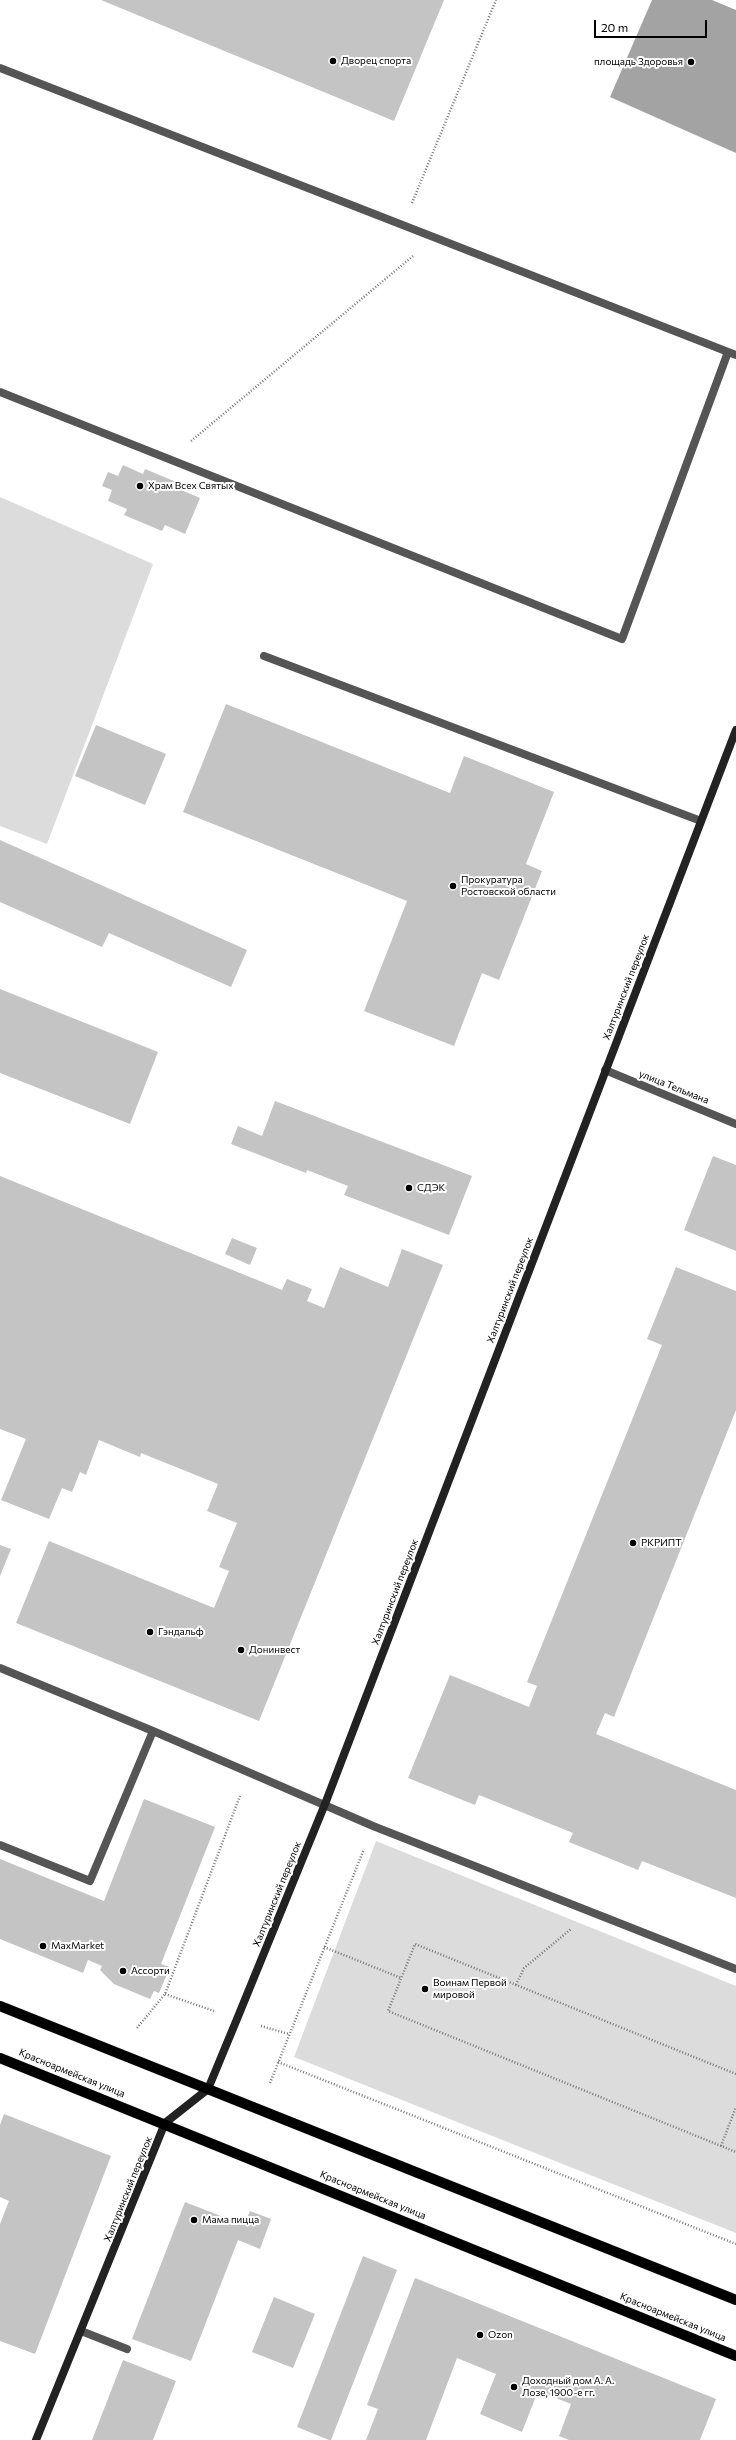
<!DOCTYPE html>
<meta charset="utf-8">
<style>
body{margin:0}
#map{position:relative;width:736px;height:2440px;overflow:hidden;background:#fff;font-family:Commissioner,sans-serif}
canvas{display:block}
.scale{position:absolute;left:594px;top:20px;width:113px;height:18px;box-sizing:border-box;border:2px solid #000;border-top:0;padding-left:5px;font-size:12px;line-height:14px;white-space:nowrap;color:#000;-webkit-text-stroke:3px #fff;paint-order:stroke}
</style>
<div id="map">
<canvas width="736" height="2440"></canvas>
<div class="scale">20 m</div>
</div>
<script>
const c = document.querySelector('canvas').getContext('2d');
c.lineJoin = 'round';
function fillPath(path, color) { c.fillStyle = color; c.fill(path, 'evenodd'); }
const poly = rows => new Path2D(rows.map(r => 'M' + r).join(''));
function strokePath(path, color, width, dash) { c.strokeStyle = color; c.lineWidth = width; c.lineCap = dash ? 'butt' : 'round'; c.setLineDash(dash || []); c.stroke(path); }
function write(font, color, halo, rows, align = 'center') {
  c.font = font + ' Commissioner,sans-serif'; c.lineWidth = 4; c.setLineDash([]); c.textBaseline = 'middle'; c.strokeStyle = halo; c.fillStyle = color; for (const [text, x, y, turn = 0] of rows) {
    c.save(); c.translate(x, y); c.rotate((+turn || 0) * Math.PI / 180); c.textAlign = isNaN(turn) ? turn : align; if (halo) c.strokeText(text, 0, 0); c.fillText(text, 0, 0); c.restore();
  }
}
const green = poly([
 [0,497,153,564,47,844,0,826],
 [376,1841,736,1986,736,2233,294,2057]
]);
const water = poly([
 [652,0,712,0,736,10,736,153,610,97]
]);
const building = poly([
 [101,0,444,0,394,121],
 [123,465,143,474,145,469,181,484,179,489,200,498,185,534,165,525,162,531,124,515,127,509,108,501,112,490,102,486,108,472,118,476],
 [226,704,450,793,464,756,554,792,526,864,542,871,499,980,482,973,454,1046,364,1011,407,901,183,812],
 [96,725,166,754,145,805,75,776],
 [0,840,247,950,231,987,109,933,102,947,0,902],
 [0,989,158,1052,130,1124,0,1073],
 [275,1101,472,1176,449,1235,344,1195,348,1186,307,1170,306,1173,231,1144,238,1126,262,1136],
 [713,1156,736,1165,736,1251,684,1230],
 [0,1176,282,1290,287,1279,312,1289,307,1301,324,1308,340,1267,388,1287,402,1249,443,1265,259,1721,16,1623,49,1541,214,1608,229,1571,219,1567,237,1523,207,1511,218,1484,141,1453,140,1457,99,1440,86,1475,80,1472,72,1492,62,1488,49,1519,1,1500,26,1439,0,1429],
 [232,1238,257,1248,250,1265,225,1254],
 [676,1267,736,1291,736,1410,614,1717,605,1713,596,1734,736,1790,736,1898,642,1861,638,1870,569,1842,573,1833,479,1795,475,1805,408,1778,450,1675,529,1707,537,1686,527,1682,662,1345,647,1339],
 [0,1545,11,1549,0,1576],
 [144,1799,215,1827,161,1964,170,1967,159,1993,154,1991,150,1999,114,1984,100,1970,102,1966,88,1960,83,1973,0,1939,0,1859,104,1901],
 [4,2114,111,2156,35,2354,0,2341,0,2224,9,2201,0,2197,0,2125],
 [185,2202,244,2225,250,2211,271,2219,260,2249,238,2240,191,2361,132,2339],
 [363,2256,397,2270,331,2440,329,2440,297,2427],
 [415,2278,716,2399,700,2440,569,2440,559,2436,571,2404,538,2391,522,2432,480,2414,496,2374,457,2358,426,2440,366,2440,378,2409,367,2405],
 [274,2297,315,2314,293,2368,252,2352],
 [123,2360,176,2381,153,2440,92,2440]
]);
const path = poly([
 [412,203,496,0],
 [191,441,413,256],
 [324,1947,401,1978],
 [516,1985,524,1968,571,1929],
 [165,1994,214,2011],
 [261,2026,289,2034],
 [137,2028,165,1994,240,1796],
 [278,2062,736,2244],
 [736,2074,415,1944,388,2011,736,2152],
 [270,2083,364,1849],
 [721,2146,736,2107]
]);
const lane = poly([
 [0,68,736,355],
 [0,392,622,639,728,352],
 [264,656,701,821],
 [0,1668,153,1731,373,1826,736,1969],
 [0,1845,90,1881,153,1731],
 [81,2331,127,2349]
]);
const street = poly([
 [605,1070,736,1124]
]);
const secondary = poly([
 [36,2440,165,2123,208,2089,237,2019,325,1804,736,730]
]);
const primary = poly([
 [0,2006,736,2300],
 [0,2058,736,2356]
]);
const markers = [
 [333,61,4,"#000"],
 [691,62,4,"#000"],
 [140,486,4,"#000"],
 [453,886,4,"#000"],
 [409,1188,4,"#000"],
 [633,1543,4,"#000"],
 [150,1632,4,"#000"],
 [241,1650,4,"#000"],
 [43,1946,4,"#000"],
 [123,1971,4,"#000"],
 [425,1989,4,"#000"],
 [194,2220,4,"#000"],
 [480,2335,4,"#000"],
 [514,2387,4,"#000"]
];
const poiNames = [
 ["Дворец спорта",341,61],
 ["площадь Здоровья",683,62,"right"],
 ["Храм Всех Святых",148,486],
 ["Прокуратура",461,880],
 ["Ростовской области",461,892],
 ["СДЭК",417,1188],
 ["РКРИПТ",641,1543],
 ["Гэндальф",158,1632],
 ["Донинвест",249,1650],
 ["MaxMarket",51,1946],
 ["Ассорти",131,1971],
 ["Воинам Первой",433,1983],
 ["мировой",433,1995],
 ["Мама пицца",202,2220],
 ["Ozon",488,2335],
 ["Доходный дом А. А.",522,2381],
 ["Лозе, 1900-е гг.",522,2393]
];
const streetNames = [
 ["Халтуринский переулок",626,987,-69],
 ["улица Тельмана",674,1087,22],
 ["Халтуринский переулок",510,1290,-69],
 ["Халтуринский переулок",395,1592,-69],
 ["Халтуринский переулок",277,1894,-68],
 ["Красноармейская улица",72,2073,22],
 ["Халтуринский переулок",128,2189,-68],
 ["Красноармейская улица",373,2195,22],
 ["Красноармейская улица",673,2317,22]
];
fillPath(green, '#dcdcdc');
fillPath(water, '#a3a3a3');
fillPath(building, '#c4c4c4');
strokePath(primary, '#dbdbdb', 11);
strokePath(path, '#777', 2.5, [1, 2]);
strokePath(lane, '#555', 8);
strokePath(street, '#555', 8);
strokePath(secondary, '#222', 8);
strokePath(primary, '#000', 10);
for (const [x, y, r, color] of markers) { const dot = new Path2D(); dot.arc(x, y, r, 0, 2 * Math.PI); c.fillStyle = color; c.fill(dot); strokePath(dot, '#fff', 1.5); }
write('10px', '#000', '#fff', poiNames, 'left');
write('10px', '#000', '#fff', streetNames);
</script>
